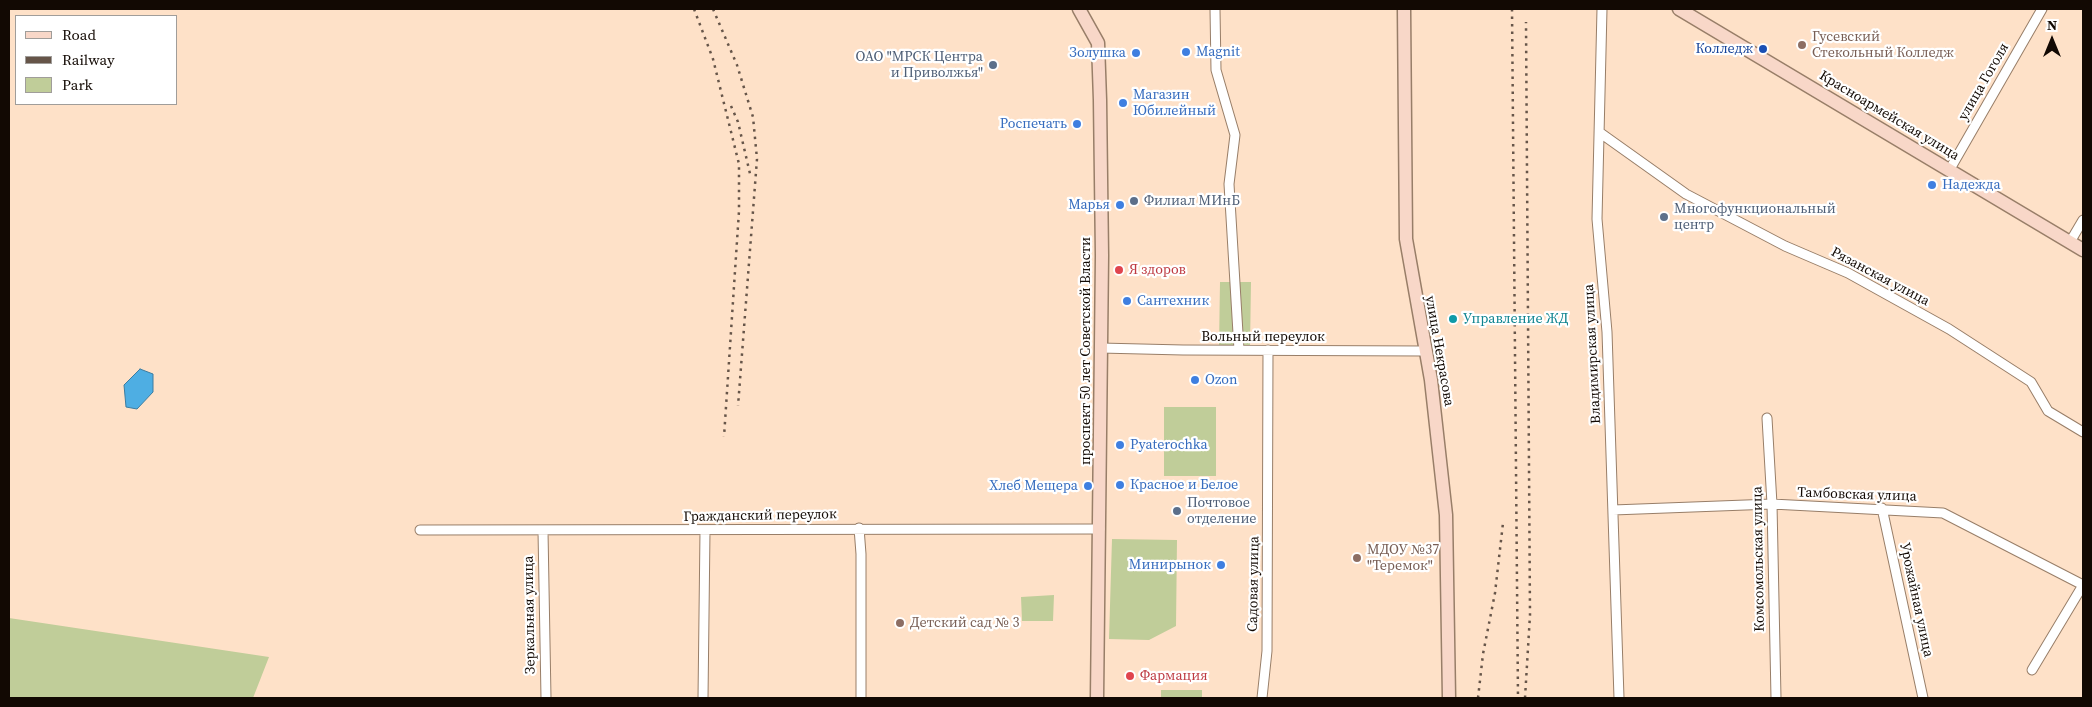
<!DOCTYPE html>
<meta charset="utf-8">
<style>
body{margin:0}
#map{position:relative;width:2092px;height:707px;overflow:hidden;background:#fee1c8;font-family:"Source Serif 4",serif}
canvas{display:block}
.frame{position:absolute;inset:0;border:10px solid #120903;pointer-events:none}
.legend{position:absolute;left:15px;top:15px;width:162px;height:90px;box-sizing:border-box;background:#fff;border:1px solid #a09d9a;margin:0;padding:6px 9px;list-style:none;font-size:15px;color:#120903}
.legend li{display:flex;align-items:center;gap:10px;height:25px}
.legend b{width:25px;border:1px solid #a09d9a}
.north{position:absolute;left:2027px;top:15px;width:50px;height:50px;-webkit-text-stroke:4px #fff;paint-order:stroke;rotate:0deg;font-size:14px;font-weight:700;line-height:20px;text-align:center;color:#120903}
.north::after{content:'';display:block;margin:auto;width:18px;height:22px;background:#120903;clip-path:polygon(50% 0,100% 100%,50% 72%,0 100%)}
</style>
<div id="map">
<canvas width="2092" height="707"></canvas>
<div class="frame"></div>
<ul class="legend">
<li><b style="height:6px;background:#f8d7c8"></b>Road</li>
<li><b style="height:6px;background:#665549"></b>Railway</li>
<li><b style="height:14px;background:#c0cd99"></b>Park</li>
</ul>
<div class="north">N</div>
</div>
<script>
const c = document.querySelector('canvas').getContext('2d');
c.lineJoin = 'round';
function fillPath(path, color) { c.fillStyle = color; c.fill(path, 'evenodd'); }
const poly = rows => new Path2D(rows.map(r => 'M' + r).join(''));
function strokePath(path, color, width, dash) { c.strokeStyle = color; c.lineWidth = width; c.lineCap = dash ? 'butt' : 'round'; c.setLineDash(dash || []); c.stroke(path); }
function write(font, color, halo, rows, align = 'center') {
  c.font = font + ' "Source Serif 4",serif'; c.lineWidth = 4.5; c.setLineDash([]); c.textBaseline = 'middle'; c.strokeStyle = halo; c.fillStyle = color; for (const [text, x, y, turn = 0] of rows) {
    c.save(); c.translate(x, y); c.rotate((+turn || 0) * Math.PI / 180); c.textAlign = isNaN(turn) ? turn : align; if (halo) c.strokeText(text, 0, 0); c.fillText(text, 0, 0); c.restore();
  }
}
const green = poly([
 [1220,282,1251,282,1250,347,1219,347],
 [1164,407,1216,407,1216,476,1164,476],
 [1112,539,1177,540,1176,626,1149,640,1109,639],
 [1054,595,1053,621,1022,621,1021,597],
 [9,618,269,657,253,698,9,698],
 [1161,690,1202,690,1202,698,1161,698]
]);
const water = poly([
 [140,369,153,374,153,392,137,409,126,407,124,385,140,369]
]);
const street = poly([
 [1215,9,1216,70,1235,135,1229,184,1239,350],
 [1602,9,1597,219,1607,332,1619,698],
 [1599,132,1686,194,1785,246,1848,273,1949,329,2031,382,2048,411,2083,432],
 [1950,169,2042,9],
 [2070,242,2083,220],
 [1100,348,1183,350,1425,351],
 [1767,418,1772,504,1776,698],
 [1882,508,1923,698],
 [1613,510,1772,504,1943,513,2083,585],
 [859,528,861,554,861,698],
 [420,530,1100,529],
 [543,531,546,698],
 [2032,670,2083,585],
 [703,698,705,531],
 [1262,698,1267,651,1268,350]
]);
const secondary = poly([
 [1079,9,1098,43,1100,100,1102,256,1097,698],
 [1404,9,1406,239,1431,380,1446,515,1449,698],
 [1679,9,2083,250]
]);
const rail = poly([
 [694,9,713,59,739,164,739,211,724,437],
 [713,9,737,65,753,117,757,159,738,406],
 [1512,9,1518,698],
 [731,106,738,122,751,178],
 [1478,698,1483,654,1495,593,1503,523],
 [1525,698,1530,615,1526,22]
]);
const markers = [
 [1802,45,5,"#8d6e63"],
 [1763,49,5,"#1a4fb4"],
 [1186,52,5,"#3f7fe0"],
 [1136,53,5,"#3f7fe0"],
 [993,65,5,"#5c6f8a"],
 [1123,103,5,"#3f7fe0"],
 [1077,124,5,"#3f7fe0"],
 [1932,185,5,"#3f7fe0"],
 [1134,201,5,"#5c6f8a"],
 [1120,205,5,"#3f7fe0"],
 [1664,217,5,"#5c6f8a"],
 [1119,270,5,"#e0444e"],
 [1127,301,5,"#3f7fe0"],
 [1453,319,5,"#0f9aa8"],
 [1195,380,5,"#3f7fe0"],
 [1120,445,5,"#3f7fe0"],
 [1120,485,5,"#3f7fe0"],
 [1088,486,5,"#3f7fe0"],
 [1177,511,5,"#5c6f8a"],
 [1357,558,5,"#8d6e63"],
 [1221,565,5,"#3f7fe0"],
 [900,623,5,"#8d6e63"],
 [1130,676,5,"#e0444e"]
];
const educationNames = [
 ["Гусевский",1812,37],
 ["Стекольный Колледж",1812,53],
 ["МДОУ №37",1367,550],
 ["\"Теремок\"",1367,566],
 ["Детский сад № 3",910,623]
];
const transitNames = [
 ["Колледж",1753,49]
];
const shopNames = [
 ["Magnit",1196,52],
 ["Золушка",1126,53,"right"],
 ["Магазин",1133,95],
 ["Юбилейный",1133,111],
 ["Роспечать",1067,124,"right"],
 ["Надежда",1942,185],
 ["Марья",1110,205,"right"],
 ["Сантехник",1137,301],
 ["Ozon",1205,380],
 ["Pyaterochka",1130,445],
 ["Красное и Белое",1130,485],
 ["Хлеб Мещера",1078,486,"right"],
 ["Минирынок",1211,565,"right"]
];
const serviceNames = [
 ["ОАО \"МРСК Центра",983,57,"right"],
 ["и Приволжья\"",983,73,"right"],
 ["Филиал МИнБ",1144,201],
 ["Многофункциональный",1674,209],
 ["центр",1674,225],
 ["Почтовое",1187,503],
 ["отделение",1187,519]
];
const streetNames = [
 ["улица Гоголя",1984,82,-60],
 ["Красноармейская улица",1889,116,31],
 ["Рязанская улица",1880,277,28],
 ["Вольный переулок",1263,337],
 ["проспект 50 лет Советской Власти",1086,351,-90],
 ["улица Некрасова",1439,351,80],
 ["Владимирская улица",1593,354,-93],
 ["Тамбовская улица",1857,495,2],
 ["Гражданский переулок",760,516,-1],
 ["Комсомольская улица",1759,559,-91],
 ["Садовая улица",1254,584,-89],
 ["Урожайная улица",1916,600,78],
 ["Зеркальная улица",530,615,-91]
];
const healthNames = [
 ["Я здоров",1129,270],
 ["Фармация",1140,676]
];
const cultureNames = [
 ["Управление ЖД",1463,319]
];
fillPath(green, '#c0cd99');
fillPath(water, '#4eaee3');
strokePath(water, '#3c7ca0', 1);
strokePath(street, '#987e68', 11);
strokePath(secondary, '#987e68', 15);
strokePath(street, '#fff', 9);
strokePath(secondary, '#f8d7c8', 12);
strokePath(rail, '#665549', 2.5, [2.5, 5]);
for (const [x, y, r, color] of markers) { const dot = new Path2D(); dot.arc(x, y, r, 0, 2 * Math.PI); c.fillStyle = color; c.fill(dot); strokePath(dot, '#fff', 2); }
write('14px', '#785e54', '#fff', educationNames, 'left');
write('14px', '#164399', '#fff', transitNames, 'right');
write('14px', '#366cbe', '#fff', shopNames, 'left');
write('14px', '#4e5e75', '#fff', serviceNames, 'left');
write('14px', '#120903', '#fff', streetNames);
write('14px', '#be3a42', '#fff', healthNames, 'left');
write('14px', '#0d838f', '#fff', cultureNames, 'left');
</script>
